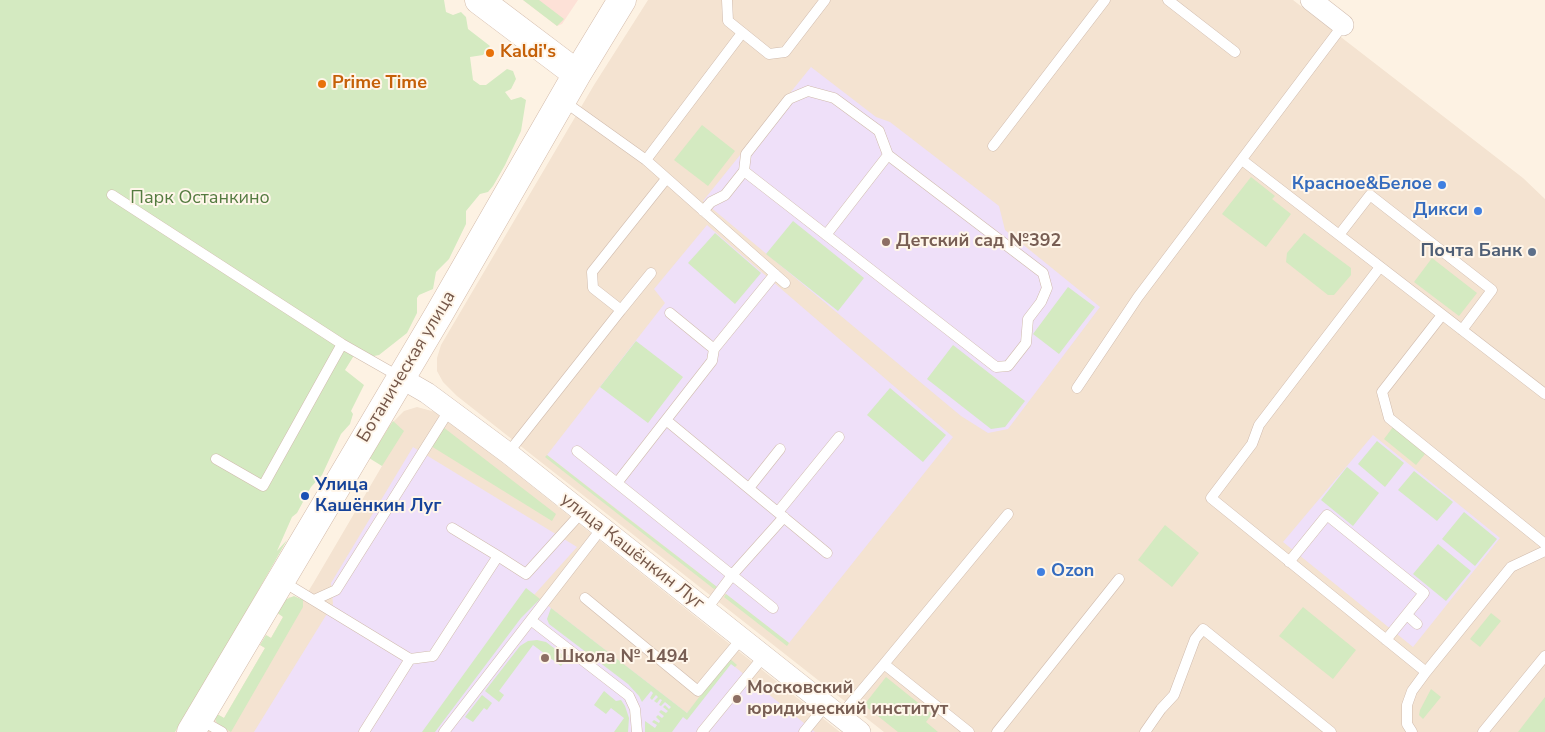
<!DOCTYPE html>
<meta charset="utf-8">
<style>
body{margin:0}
canvas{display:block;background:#fdf2e3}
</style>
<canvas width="1545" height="732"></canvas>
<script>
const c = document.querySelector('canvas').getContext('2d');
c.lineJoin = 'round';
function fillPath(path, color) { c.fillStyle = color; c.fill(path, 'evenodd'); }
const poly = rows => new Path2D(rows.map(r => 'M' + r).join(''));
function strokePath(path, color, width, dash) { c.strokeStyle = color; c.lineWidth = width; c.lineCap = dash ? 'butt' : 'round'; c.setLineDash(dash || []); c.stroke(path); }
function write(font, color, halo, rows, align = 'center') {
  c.font = font + ' "Nunito Sans",sans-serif'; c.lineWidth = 4; c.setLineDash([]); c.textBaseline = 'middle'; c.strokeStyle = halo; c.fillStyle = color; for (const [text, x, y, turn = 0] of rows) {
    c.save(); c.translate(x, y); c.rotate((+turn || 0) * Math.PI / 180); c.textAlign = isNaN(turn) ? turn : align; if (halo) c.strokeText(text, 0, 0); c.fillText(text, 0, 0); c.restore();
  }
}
const residential = poly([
 [648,0,1293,0,1523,178,1545,199,1545,732,884,732,457,396,443,382,437,371,437,358,441,345,594,85],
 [417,407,439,413,454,424,840,732,206,732,217,714,224,718,265,648,260,645,266,635,271,638,283,617,289,597,303,600,314,582,382,466,388,427,404,411]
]);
const commercial = poly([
 [523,0,578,0,562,24,557,26]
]);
const education = poly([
 [811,67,876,117,890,122,999,206,1005,230,1100,307,1008,429,988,433,961,416,703,201],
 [707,225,953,437,789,643,547,455,665,303,654,289],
 [1373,435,1500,538,1413,647,1283,542],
 [413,447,577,547,534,595,687,713,729,662,815,732,254,732,333,604,331,583]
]);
const green = poly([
 [0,0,444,0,446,12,453,15,461,12,466,17,468,29,490,46,483,55,470,57,473,80,480,85,486,85,507,69,513,71,516,79,511,89,505,92,511,100,521,97,526,100,521,131,505,165,493,186,488,192,480,194,466,211,466,224,449,259,436,272,433,289,419,295,417,298,417,313,407,333,379,355,369,357,358,349,345,370,364,385,351,411,353,414,350,424,341,434,322,475,311,487,297,513,292,517,277,551,287,540,242,619,242,626,229,646,225,648,175,732,0,732],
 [523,0,539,0,564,19,557,26],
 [702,125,735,151,708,186,674,160],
 [1251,177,1275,196,1272,199,1291,214,1266,247,1222,214],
 [793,221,864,278,838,311,766,254],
 [715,233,761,273,735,304,688,263],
 [1304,233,1351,268,1351,275,1334,295,1328,295,1286,262,1287,253],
 [1432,258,1477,293,1459,316,1414,282],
 [1068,287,1095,307,1059,354,1033,334],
 [636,341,683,377,648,423,600,387],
 [953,345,1025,401,1005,427,991,429,927,379],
 [890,388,946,435,923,462,867,415],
 [393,421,404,431,382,466,369,458],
 [443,427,556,514,552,521,431,446],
 [1393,427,1425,454,1416,465,1384,439],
 [1377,441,1404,463,1385,487,1358,464],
 [547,455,621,513,717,587,714,589,545,457],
 [1347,467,1379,493,1353,526,1321,500],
 [1414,471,1453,502,1437,521,1398,490],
 [1464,512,1497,539,1475,566,1442,539],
 [1165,525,1199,553,1172,587,1138,560],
 [1438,544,1471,571,1446,601,1413,574],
 [526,588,540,599,521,618,435,732,422,732],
 [726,594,789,643,787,646,724,597],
 [294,596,303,600,303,607,231,732,217,723,214,717,217,714,224,718,265,648,260,645,266,635,271,638,283,617,276,612,282,601],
 [1303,607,1356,650,1333,679,1279,636],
 [551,608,687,713,729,658,737,665,735,667,731,664,687,720,683,717,672,732,645,732,645,721,655,728,657,725,652,722,654,720,659,723,660,721,656,717,658,715,662,718,664,716,659,712,661,710,666,713,668,711,663,707,665,705,669,709,671,707,665,702,661,706,659,705,662,700,660,699,657,703,654,701,658,697,656,695,652,700,650,698,653,693,651,691,642,702,639,696,628,684,549,624,547,619],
 [1491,613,1501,621,1480,647,1470,639],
 [537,640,546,642,567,658,561,666,533,645,499,691,504,695,499,702,485,691,520,646,528,641],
 [886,677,932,714,926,722,938,732,898,732,864,705],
 [1431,689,1441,697,1423,719,1419,715,1420,710],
 [604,691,616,701,621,700,625,706,629,718,628,732,614,732,624,718,611,708,606,714,594,705],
 [482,695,492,703,487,710,484,708,473,722,465,717],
 [1545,697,1545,732,1518,732]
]);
const lane = poly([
 [727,0,728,21,769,54,785,52,825,0],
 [1168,0,1235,52],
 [808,91,834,98,879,131,888,155,1043,273,1047,288,1041,302,1028,319,1026,343,1008,366,996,367,744,171,746,154,789,99,808,91],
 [562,100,646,160,785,283],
 [993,146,1105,0],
 [646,160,742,33],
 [1242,160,1545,394],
 [112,195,342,344,400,377],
 [703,211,711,202,725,195,744,171],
 [826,235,888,155],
 [1339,235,1370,195,1492,290,1462,330],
 [1380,267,1259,425,1252,444,1211,498,1426,672],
 [775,274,714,349,712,361,666,420,827,553],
 [621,310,651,273],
 [670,313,714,349],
 [1442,315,1382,392,1389,418,1545,544],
 [1077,388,1138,297,1343,25],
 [577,451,773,608],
 [508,453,621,310,593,288,592,272,666,179],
 [216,459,263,486,342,344],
 [617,483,666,420],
 [749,488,780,449],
 [778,512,839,437],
 [452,528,498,556],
 [1289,562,1327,515,1394,569,1424,593,1386,640],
 [282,581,410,659,433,656,498,556,526,574,582,512],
 [585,598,698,691,742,638],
 [314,600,336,590,450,409],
 [706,610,733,574,784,517],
 [1407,615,1417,624],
 [532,621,629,696,635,709,637,732],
 [884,664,1008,514],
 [840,716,884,664,969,732],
 [199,719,222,732],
 [364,732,410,659],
 [444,732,602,528],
 [702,732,764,656],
 [804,732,826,705],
 [997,732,1119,579],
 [1145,732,1161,709,1174,695,1195,639,1203,629,1331,732],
 [1412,732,1407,724,1407,705,1412,691,1426,672,1511,567,1545,551],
 [1483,732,1545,656]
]);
const street = poly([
 [1311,0,1343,25],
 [401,378,427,393,508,453,860,732]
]);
const secondary = poly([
 [479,0,577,74],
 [191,732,439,314,577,74,622,0]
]);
const markers = [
 [490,53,5,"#e8710a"],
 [322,84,5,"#e8710a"],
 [1442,185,5,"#3f7fe0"],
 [1478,211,5,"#3f7fe0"],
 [886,242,5,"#8d6e63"],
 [1532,252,5,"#5c6f8a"],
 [305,496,5,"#1a4fb4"],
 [1041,572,5,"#3f7fe0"],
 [545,658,5,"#8d6e63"],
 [737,699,5,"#8d6e63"]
];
const foodNames = [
 ["Kaldi's",500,53],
 ["Prime Time",332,84]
];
const shopNames = [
 ["Красное&Белое",1432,185],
 ["Дикси",1468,211],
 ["Ozon",1051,572,"left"]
];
const parkNames = [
 ["Парк Останкино",200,199]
];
const educationNames = [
 ["Детский сад №392",896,242],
 ["Школа № 1494",555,658],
 ["Московский",747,689],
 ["юридический институт",747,710]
];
const serviceNames = [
 ["Почта Банк",1522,252]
];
const streetNames = [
 ["Ботаническая улица",407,367,-59],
 ["улица Кашёнкин Луг",632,552,38]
];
const transitNames = [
 ["Улица",315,486],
 ["Кашёнкин Луг",315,507]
];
fillPath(residential, '#f4e3d1');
fillPath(commercial, '#fde1d7');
fillPath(education, '#efe0f9');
fillPath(green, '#d4eac1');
strokePath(lane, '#d0bbad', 11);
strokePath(street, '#d0bbad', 22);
strokePath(secondary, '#d3baa9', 29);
strokePath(lane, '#fff', 10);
strokePath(street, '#fff', 21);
strokePath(secondary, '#fff', 28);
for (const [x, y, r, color] of markers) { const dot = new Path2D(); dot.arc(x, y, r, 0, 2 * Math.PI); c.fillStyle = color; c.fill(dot); strokePath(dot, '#fff6ea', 2); }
write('bold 18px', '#c56008', '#fff6ea', foodNames, 'left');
write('bold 18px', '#366cbe', '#fff6ea', shopNames, 'right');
write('18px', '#547b40', '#fff6ea', parkNames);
write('bold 18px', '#785e54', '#fff6ea', educationNames, 'left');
write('bold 18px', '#4e5e75', '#fff6ea', serviceNames, 'right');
write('18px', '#755749', '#fff6ea', streetNames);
write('bold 18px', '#164399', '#fff6ea', transitNames, 'left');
</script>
